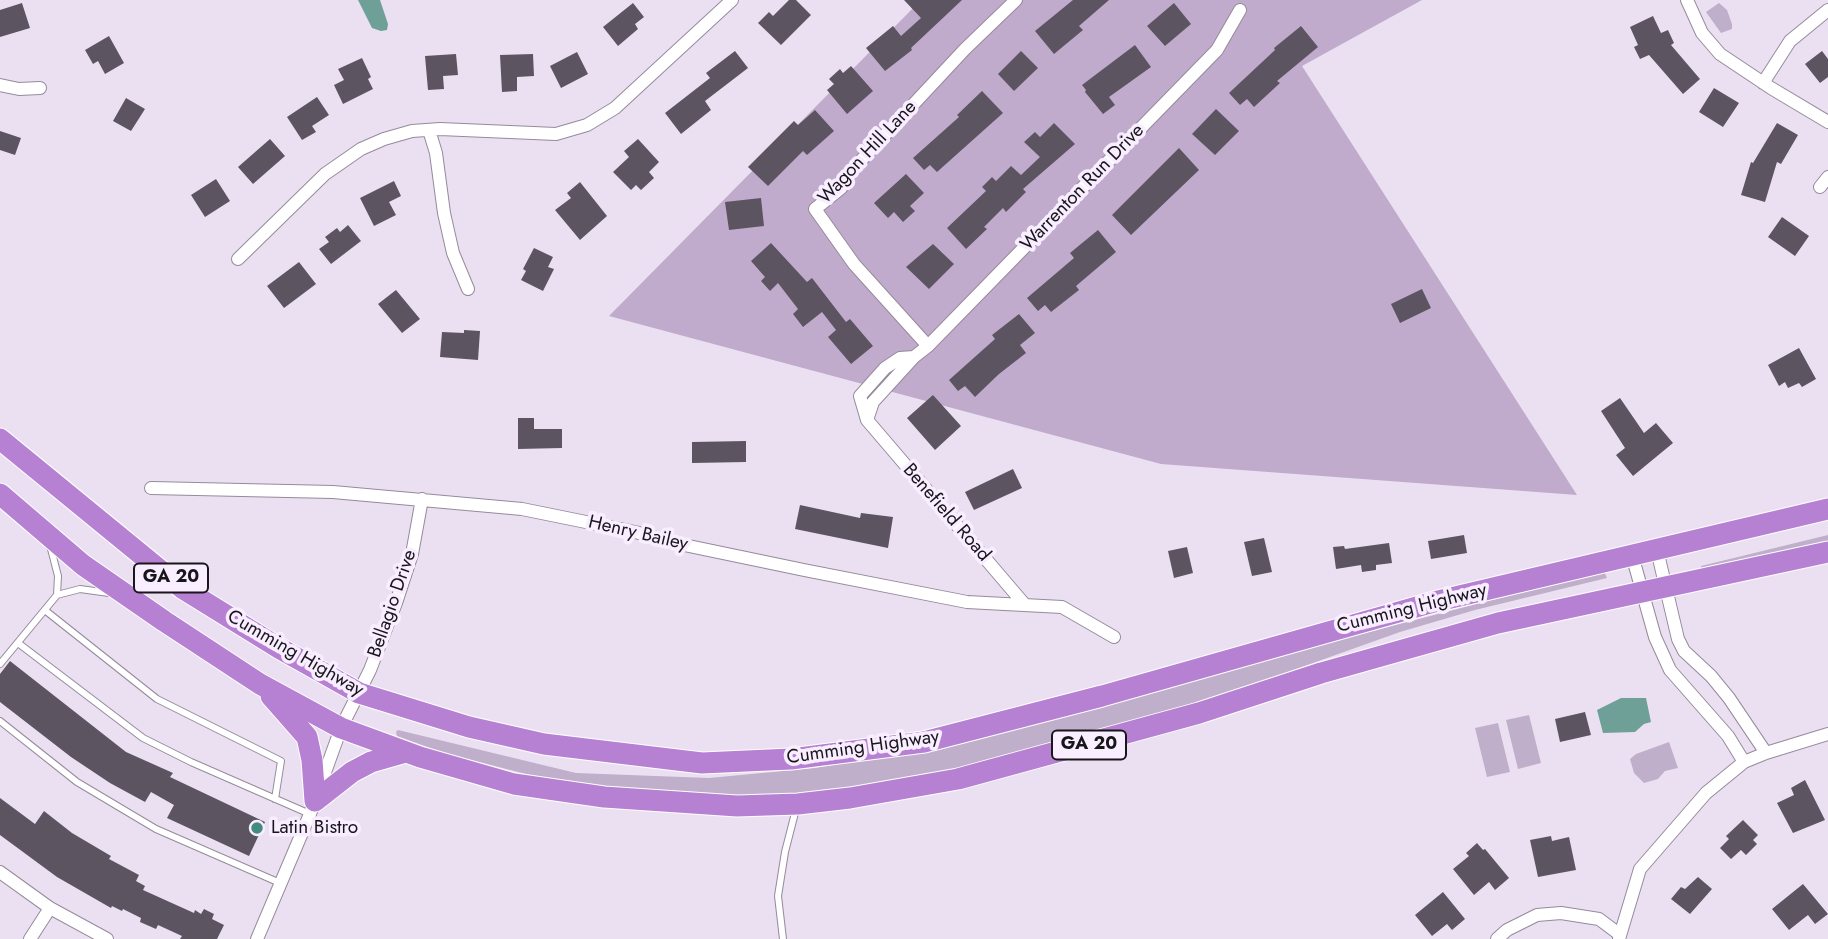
<!DOCTYPE html>
<style>
body{margin:0}
canvas{display:block;background:#ebe0f1}
</style>
<canvas width="1828" height="939"></canvas>
<script>
const c = document.querySelector('canvas').getContext('2d');
c.lineJoin = 'round';
function fillPath(path, color) { c.fillStyle = color; c.fill(path, 'evenodd'); }
const poly = rows => new Path2D(rows.map(r => 'M' + r).join(''));
function strokePath(path, color, width, dash) { c.strokeStyle = color; c.lineWidth = width; c.lineCap = dash ? 'butt' : 'round'; c.setLineDash(dash || []); c.stroke(path); }
function write(font, color, halo, rows, align = 'center') {
  c.font = font + ' Jost,sans-serif'; c.lineWidth = 7; c.setLineDash([]); c.textBaseline = 'middle'; c.strokeStyle = halo; c.fillStyle = color; for (const [text, x, y, turn = 0] of rows) {
    c.save(); c.translate(x, y); c.rotate((+turn || 0) * Math.PI / 180); c.textAlign = isNaN(turn) ? turn : align; if (halo) c.strokeText(text, 0, 0); c.fillText(text, 0, 0); c.restore();
  }
}
const green = poly([
 [1719,3,1727,10,1732,24,1732,29,1721,33,1706,12],
 [1828,535,1828,545,1702,574,1701,566],
 [1604,571,1607,578,1475,610,1400,632,1201,703,946,773,840,791,775,796,713,796,578,784,526,774,444,753,397,736,396,732,398,730,576,773,709,778,815,768,940,747,1114,698],
 [1529,715,1541,763,1518,769,1506,720],
 [1498,723,1510,772,1487,777,1475,728],
 [1669,742,1678,768,1665,771,1658,779,1644,783,1634,773,1630,759,1636,754]
]);
const forest = poly([
 [921,0,1422,0,1302,66,1577,495,1161,464,609,316]
]);
const water = poly([
 [358,0,380,0,388,24,387,30,381,31,372,28],
 [1621,698,1646,698,1651,722,1644,724,1635,732,1603,733,1597,710]
]);
const building = poly([
 [789,0,796,0,811,15,781,45,758,23,769,12,773,16],
 [904,0,962,0,911,48,912,50,885,71,866,48,893,26,901,36,921,18],
 [1073,0,1109,0,1079,26,1083,30,1054,54,1035,31],
 [22,3,30,28,0,37,0,10],
 [633,3,644,17,635,24,638,29,618,46,603,27],
 [1174,3,1191,24,1165,46,1147,26],
 [1653,16,1661,33,1668,30,1674,43,1671,45,1700,79,1683,94,1649,55,1640,59,1634,47,1638,45,1630,27],
 [1301,26,1318,47,1277,81,1280,83,1254,107,1247,99,1240,105,1229,93,1275,50,1274,48],
 [109,36,124,63,105,74,98,61,93,64,85,50],
 [1135,45,1151,67,1109,97,1115,105,1103,114,1085,92,1086,90,1082,85],
 [735,51,748,68,705,101,711,110,681,134,665,113,710,78,706,73],
 [1021,51,1038,68,1014,91,998,74],
 [1822,51,1828,59,1828,77,1820,83,1805,64],
 [577,52,588,74,561,88,550,66],
 [456,54,458,75,443,76,444,89,428,90,425,56],
 [533,54,534,76,517,77,517,91,502,92,500,55],
 [362,58,371,77,368,79,373,89,343,104,334,85,344,80,338,69],
 [851,66,873,91,847,114,827,90,834,84,829,79,840,69,843,73],
 [1714,88,1739,103,1723,127,1699,112],
 [982,91,1003,113,937,172,930,165,924,170,913,158,959,117,957,115],
 [317,97,329,115,312,126,316,132,302,140,287,117],
 [126,98,145,109,131,131,113,121],
 [1216,109,1239,131,1215,155,1192,134],
 [815,110,834,131,807,155,803,151,768,186,748,167,794,121,798,125],
 [1054,123,1075,144,1023,189,1026,192,1006,212,1003,208,984,227,987,229,966,249,947,228,986,191,982,187,992,177,996,181,1011,166,1021,175,1040,157,1024,142,1035,132,1040,137],
 [1777,123,1798,135,1781,164,1777,162,1765,202,1741,195,1751,162,1753,163],
 [0,131,21,138,15,155,0,150],
 [270,139,285,156,253,184,238,167],
 [638,139,659,162,649,172,654,178,641,190,636,185,631,190,613,172,629,157,624,151],
 [1179,148,1199,170,1131,235,1112,215],
 [906,174,924,193,910,206,915,211,903,222,894,212,888,218,874,203],
 [216,179,230,201,205,217,191,195],
 [394,181,401,196,389,202,396,215,374,226,360,198],
 [580,182,607,216,580,240,555,210,571,198,567,193],
 [761,198,764,226,729,230,725,202],
 [1782,217,1809,236,1795,256,1768,237],
 [348,225,361,241,331,264,319,249,329,242,325,237,337,228,340,232],
 [1098,230,1116,252,1076,286,1079,290,1051,312,1045,305,1038,311,1027,298,1074,258,1070,253],
 [771,243,807,282,812,278,846,322,850,319,873,346,851,364,828,337,836,330,822,312,803,327,793,314,798,309,778,283,770,291,761,281,765,277,751,261],
 [933,244,954,264,929,289,906,267],
 [534,248,553,257,548,267,554,269,543,291,521,280,526,271,523,269],
 [299,262,316,284,284,308,267,286],
 [1422,289,1431,308,1400,323,1391,304],
 [396,290,420,319,402,333,378,304],
 [1019,314,1035,333,1020,345,1026,353,999,374,975,397,965,386,958,391,949,380,995,339,992,335],
 [464,330,480,331,478,360,440,357,442,332,464,333],
 [1799,348,1816,379,1802,387,1799,383,1788,388,1785,382,1779,386,1768,365],
 [933,395,961,426,935,450,907,418],
 [1620,398,1644,433,1656,423,1673,443,1633,476,1616,455,1625,448,1601,411],
 [518,418,534,418,534,429,562,429,562,448,518,449],
 [746,441,746,462,692,463,692,442],
 [1013,469,1022,488,974,510,965,492],
 [800,505,860,518,861,513,893,517,888,548,795,529],
 [1464,535,1467,553,1431,559,1428,541],
 [1264,538,1272,572,1252,576,1244,542],
 [1389,543,1392,563,1376,565,1376,570,1362,572,1361,565,1336,569,1333,547,1344,546,1345,549],
 [1187,547,1193,573,1174,578,1168,551],
 [10,661,126,752,173,773,170,777,265,822,249,856,167,818,174,805,151,792,145,802,110,783,71,757,0,702,0,674],
 [1585,712,1591,735,1560,742,1555,719],
 [1805,780,1825,820,1793,833,1777,803,1794,795,1791,788],
 [0,798,35,824,44,811,72,833,111,856,109,859,139,875,136,881,145,886,143,890,194,913,195,910,201,914,204,909,214,914,212,919,224,925,217,939,180,939,182,936,158,925,156,929,140,922,141,918,123,909,122,911,112,906,111,908,57,877,0,835],
 [1743,820,1758,835,1753,840,1757,844,1746,855,1741,850,1731,859,1720,848,1729,839,1726,836],
 [1551,836,1552,841,1569,837,1576,870,1538,877,1530,840],
 [1477,843,1483,850,1485,849,1509,878,1495,890,1489,882,1474,895,1453,869,1469,856,1466,853],
 [1698,877,1712,889,1690,914,1671,899,1681,887,1685,889],
 [1803,884,1828,914,1815,924,1808,915,1789,930,1772,909],
 [1443,892,1465,919,1452,930,1447,924,1432,936,1415,915]
]);
const lane = poly([
 [50,545,58,576,57,595,80,589,109,593],
 [46,611,157,699,281,761,275,799],
 [18,643,143,738,191,762,310,814],
 [0,664,57,595],
 [0,721,77,782,156,829,280,883],
 [783,939,778,896,785,852,796,809]
]);
const street = poly([
 [1687,0,1702,33,1720,54,1771,88,1828,122],
 [1763,83,1790,41,1828,10],
 [0,85,19,89,40,88],
 [429,130,436,153,444,213,453,253,468,289],
 [1820,187,1828,177],
 [238,259,325,174,361,149,384,139,412,131,440,129,556,134,587,125,615,108,732,0],
 [928,346,854,264,815,209,841,188,854,168,965,49,1016,0],
 [914,357,900,358,885,368,860,396,867,420,1025,605],
 [867,420,873,402,914,357,928,346,1217,50,1240,10],
 [151,488,333,492,522,509,635,532,684,545,804,570,967,602,1062,607,1114,637],
 [1657,550,1678,639,1684,651,1711,676,1729,698,1766,753],
 [1632,555,1655,637,1670,670,1728,736,1744,762],
 [0,872,50,908,107,939],
 [30,939,50,908],
 [257,939,310,814,341,728,370,670,396,603,412,554,422,499],
 [1497,939,1507,930,1537,915,1561,913,1599,919,1619,934],
 [1619,939,1640,869,1706,793,1744,762,1766,753,1828,734]
]);
const highway = poly([
 [0,439,182,588,279,648,359,693,469,727,544,744,702,763,791,759,924,742,1102,696,1434,602,1828,509],
 [0,494,83,565,164,621,260,684,341,728,420,757,514,784,604,797,737,806,798,804,850,798,958,779,1199,713,1321,673,1498,623,1828,552],
 [271,696,307,737,312,760,315,801],
 [315,801,352,772,371,762,406,752]
]);
const markers = [
 [257,828,7,"#458a80"]
];
const shields = [
 [171,578,74],
 [1089,745,74]
];
const shieldNames = [
 ["GA 20",171,578],
 ["GA 20",1089,745]
];
const streetNames = [
 ["Wagon Hill Lane",868,153,-47],
 ["Warrenton Run Drive",1083,188,-46],
 ["Benefield Road",946,513,49],
 ["Henry Bailey",638,534,13],
 ["Bellagio Drive",393,604,-71],
 ["Cumming Highway",1412,609,-14],
 ["Cumming Highway",295,654,30],
 ["Cumming Highway",863,748,-8]
];
const poiNames = [
 ["Latin Bistro",271,828]
];
fillPath(green, '#c0afca');
fillPath(forest, '#c0abcd');
fillPath(water, '#6fa098');
fillPath(building, '#5d5462');
strokePath(lane, '#958b9b', 8);
strokePath(street, '#958b9b', 14);
strokePath(highway, '#fff', 23);
strokePath(lane, '#fff', 6);
strokePath(street, '#fff', 12);
strokePath(highway, '#b781d3', 21);
for (const [x, y, r, color] of markers) { const dot = new Path2D(); dot.arc(x, y, r, 0, 2 * Math.PI); c.fillStyle = color; c.fill(dot); strokePath(dot, '#f9eeff', 2.5); }
for (const [x, y, w] of shields) { const box = new Path2D(); box.roundRect(x - w / 2, y - 14.5, w, 29, 5); c.fillStyle = '#f9eeff'; c.fill(box); strokePath(box, '#18151b', 2); }
write('bold 18px', '#18151b', null, shieldNames);
write('19px', '#18151b', '#f9eeff', streetNames);
write('19px', '#18151b', '#f9eeff', poiNames, 'left');
</script>
